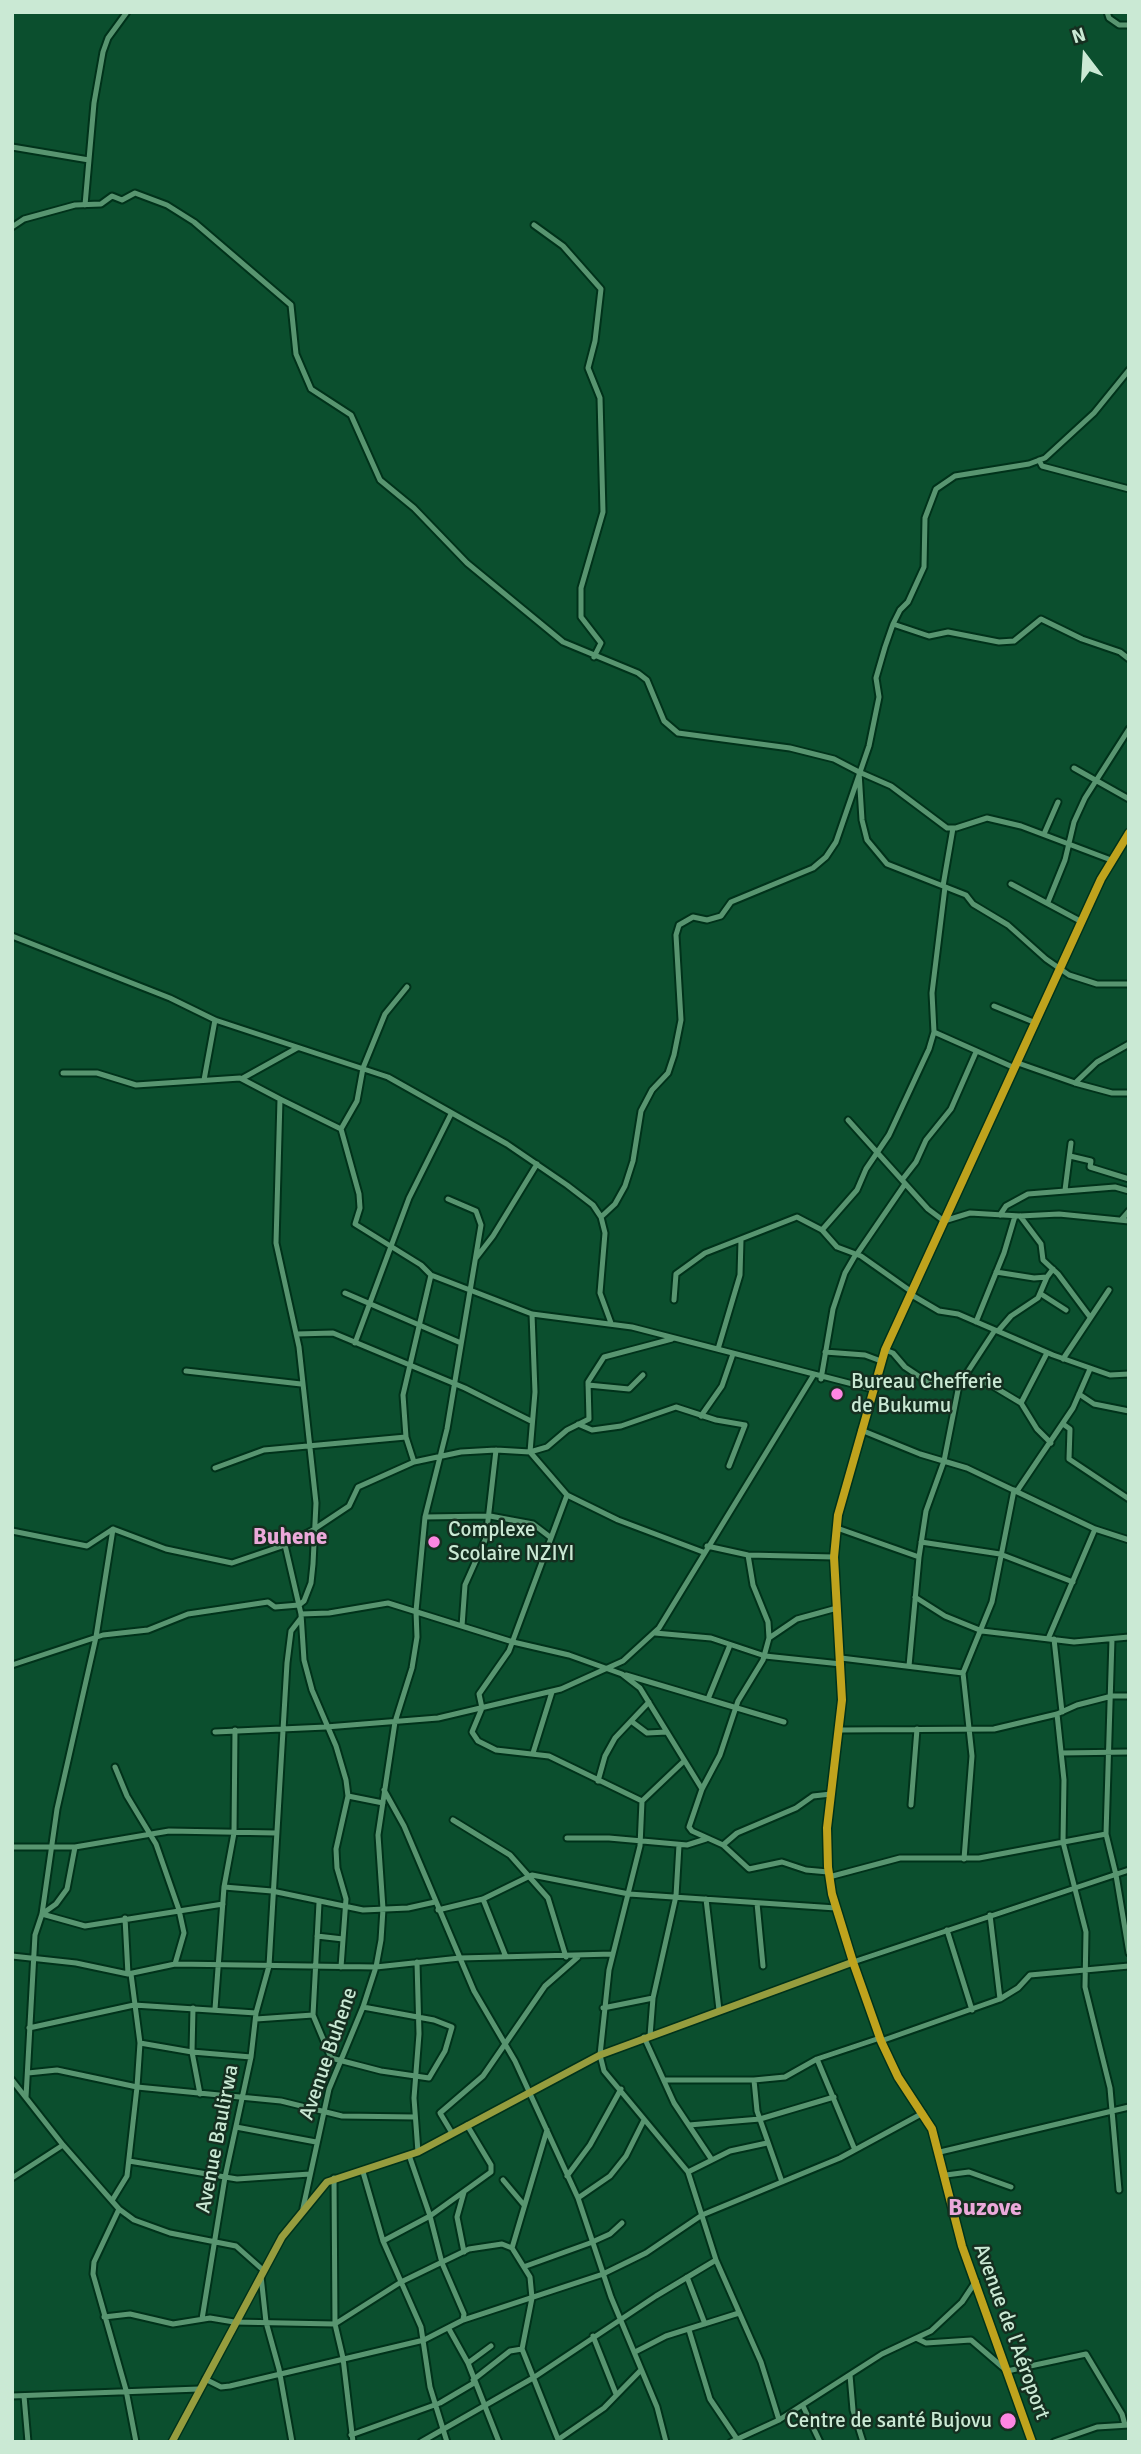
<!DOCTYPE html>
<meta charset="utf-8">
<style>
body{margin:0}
#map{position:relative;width:1141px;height:2454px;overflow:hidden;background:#0b4f2e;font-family:Signika,sans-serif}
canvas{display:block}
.frame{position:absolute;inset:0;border:14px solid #cae9d4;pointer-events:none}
.north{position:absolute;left:1050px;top:21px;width:70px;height:70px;-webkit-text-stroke:5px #152f20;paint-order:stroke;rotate:343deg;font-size:19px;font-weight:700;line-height:28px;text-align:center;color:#cae9d4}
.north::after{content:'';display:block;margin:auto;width:24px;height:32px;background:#cae9d4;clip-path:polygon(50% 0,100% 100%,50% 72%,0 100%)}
</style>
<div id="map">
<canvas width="1141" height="2454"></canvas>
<div class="frame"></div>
<div class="north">N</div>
</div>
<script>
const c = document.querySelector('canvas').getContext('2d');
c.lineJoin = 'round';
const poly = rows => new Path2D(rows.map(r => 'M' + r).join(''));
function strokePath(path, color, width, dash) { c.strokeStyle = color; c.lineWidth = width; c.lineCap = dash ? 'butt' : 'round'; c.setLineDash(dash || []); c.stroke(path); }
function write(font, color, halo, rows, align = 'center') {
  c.font = font + ' Signika,sans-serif'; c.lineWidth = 5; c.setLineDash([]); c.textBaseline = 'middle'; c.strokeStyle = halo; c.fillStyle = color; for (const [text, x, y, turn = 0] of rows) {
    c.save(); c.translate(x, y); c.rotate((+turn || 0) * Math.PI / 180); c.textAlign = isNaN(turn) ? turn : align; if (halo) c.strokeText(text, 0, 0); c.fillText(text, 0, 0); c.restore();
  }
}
const minor = poly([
 [1107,12,1109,18,1119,25,1129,25],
 [12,147,89,160],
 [85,205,94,103,103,52,108,38,127,12],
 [534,225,563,246,601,289,595,341,588,368,600,398,603,512,581,588,581,617,601,643,594,657],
 [12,227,24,219,75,205,101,204,112,196,122,200,135,193,167,205,194,222,291,305,296,354,311,389,351,415,380,480,414,508,467,563,563,642,638,673,647,680,664,721,678,733,790,748,834,759,859,772,862,820,867,840,887,864,966,895,973,904,1008,925,1046,959,1069,975,1097,984,1129,984],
 [1039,460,1042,466,1129,489],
 [893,624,929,636,948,632,999,642,1014,641,1041,619,1082,639,1120,652,1129,659],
 [1074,768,1129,799],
 [859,772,891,786,947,828,956,828,987,818,1021,826,1111,860],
 [1044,834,1058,802],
 [1011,884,1082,922],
 [943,886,953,828],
 [1048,902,1065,860,1074,822,1085,798,1129,729],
 [12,936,170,998,215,1020,388,1077,507,1144,567,1185,593,1205,601,1217,605,1233,600,1293,611,1323],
 [407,987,385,1014,363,1068,357,1101,341,1129,359,1194,360,1208,355,1224,421,1265,431,1275,532,1314,632,1327,872,1389],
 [994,1006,1036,1023],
 [934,1032,1015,1068],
 [1018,1063,1075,1083,1112,1093,1129,1093],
 [243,1078,297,1048],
 [204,1080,215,1020],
 [1075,1083,1097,1062,1129,1044],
 [280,1099,341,1129],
 [848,1120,928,1209,944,1221,970,1213,1020,1216,1059,1214,1129,1221],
 [1070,1156,1091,1161,1090,1167,1129,1179],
 [902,1180,916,1162,926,1140,951,1109,976,1052],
 [1065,1190,1071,1143],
 [1000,1215,1006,1206,1028,1194,1115,1187,1129,1191],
 [1020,1216,1041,1244,1043,1260,1058,1274,1090,1317],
 [601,1217,615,1204,625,1186,633,1161,641,1111,652,1090,668,1073,674,1055,681,1020,676,935,679,925,693,917,707,920,721,916,731,902,813,868,826,857,836,842,869,746,879,697,876,678,885,647,893,624,900,610,908,602,924,567,925,518,936,489,955,476,1029,464,1045,458,1094,413,1129,370],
 [1122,1219,1129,1211],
 [822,1230,857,1190,866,1169,889,1135,929,1049,934,1032,932,993,945,887],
 [857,1254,905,1184],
 [476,1258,493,1236,537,1164],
 [996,1272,1034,1278,1047,1277,1053,1269],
 [345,1293,461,1343],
 [910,1294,939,1311,958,1314,1053,1355,1110,1375,1129,1374],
 [1041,1294,1066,1310],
 [674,1300,676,1274,705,1253,797,1217,822,1230,837,1247,861,1256,912,1292],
 [532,1314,535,1392,530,1452,567,1495,618,1520,703,1552],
 [976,1322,1004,1253,1015,1216],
 [998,1331,1011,1316,1038,1298,1047,1277],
 [297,1334,333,1333,465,1388,531,1421],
 [355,1343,409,1198,451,1114],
 [718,1349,740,1275,741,1240],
 [885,1350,893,1353,905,1367,926,1381,959,1387],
 [825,1352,865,1355,881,1361],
 [1047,1353,1021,1403,1037,1429,1051,1443],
 [1063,1359,1109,1290],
 [186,1371,301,1384],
 [964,1376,991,1385,1021,1403],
 [821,1379,833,1309,845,1273,856,1254],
 [588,1385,629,1389,643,1375],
 [1079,1394,1094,1404,1129,1411],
 [701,1416,722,1386,733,1354],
 [578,1424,592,1430,621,1426,676,1407,716,1420,745,1425,729,1466],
 [1063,1424,1070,1429,1069,1459,1129,1499],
 [861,1430,920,1454,967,1468,1095,1529,1129,1540],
 [406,1437,403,1395,431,1275],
 [215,1468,264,1450,406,1437,414,1462],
 [1017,1491,1073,1408,1090,1369],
 [567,1495,509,1651,479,1694,482,1708,472,1732,478,1741,496,1750,549,1756,642,1801],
 [425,1517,490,1516,533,1524,550,1537],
 [837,1528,919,1557],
 [12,1531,87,1546,113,1529,166,1549,232,1563,285,1545,313,1530,349,1506,358,1487,414,1462,461,1452,496,1450,530,1452,547,1447,567,1430,589,1419,588,1382,604,1357,672,1339],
 [921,1542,1000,1554,1073,1582],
 [285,1545,301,1614,304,1660,312,1690,336,1746,346,1780,348,1796,336,1849,337,1868,346,1899,341,1967],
 [707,1546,748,1555,834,1557],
 [748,1555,753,1585,768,1622,769,1638,763,1660,738,1701,720,1755,702,1789,689,1827,692,1831,723,1845,749,1869,782,1862,806,1870,828,1872],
 [915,1597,945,1616,982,1631,1074,1642,1129,1637],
 [301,1614,329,1613,388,1603,513,1642,569,1655,622,1674,640,1688,702,1789],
 [462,1626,465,1585,486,1538,496,1450],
 [655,1633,711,1638,765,1656,841,1664],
 [769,1638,797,1619,837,1608],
 [1048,1639,1095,1529],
 [1054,1639,1062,1712],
 [1112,1639,1106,1834,1116,1875,1129,1953],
 [841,1658,963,1673],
 [12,1665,103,1635,148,1630,188,1614,268,1602,275,1607,299,1605,304,1601,311,1583,313,1564,316,1503,299,1347,276,1243,280,1099,240,1078,136,1085,97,1073,63,1073],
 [909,1666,919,1557,926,1511,944,1461,959,1385,995,1330],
 [626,1675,784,1722],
 [708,1699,730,1645],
 [1057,1714,1064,1780,1063,1842,1086,1932,1085,1987,1110,2088,1119,2190],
 [631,1721,647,1733,667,1732],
 [841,1730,994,1729,1057,1714,1077,1705,1112,1696,1129,1696],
 [215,1732,326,1727,438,1718,561,1689,623,1661,659,1628,813,1376],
 [533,1753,552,1692],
 [1061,1753,1129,1752],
 [683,1762,642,1801,640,1846,609,1970,600,2055,604,2071,688,2172,716,2260,761,2362,779,2420],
 [115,1767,127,1796,156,1844,179,1910,184,1933,175,1964],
 [598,1781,605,1756,615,1738,649,1702],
 [384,1790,404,1826,474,1991,515,2061,578,2198,611,2297,657,2407,666,2442],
 [348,1796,383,1803],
 [911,1805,917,1729],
 [453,1820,510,1855,548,1898,566,1957],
 [567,1838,609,1838,687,1845,706,1839],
 [723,1845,737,1833,796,1808,813,1796,831,1794],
 [12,1847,75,1847,169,1831,276,1833],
 [964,1859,972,1756,963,1673,992,1602,1014,1490],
 [829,1877,900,1858,979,1858,1106,1834],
 [224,1887,272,1891,363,1910,408,1908,435,1902],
 [483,1899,506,1957],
 [706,1899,719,2010],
 [319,1903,313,2015,331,2058,381,2071,429,2078,445,2051,452,2027,434,2020,363,2007],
 [757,1903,763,1966],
 [438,1910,483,1899,532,1875,629,1894,836,1908],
 [42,1914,85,1926,223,1904],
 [42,1914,56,1904,67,1889,75,1847],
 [990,1915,1000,1999],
 [125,1918,128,1974],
 [947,1930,972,2010],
 [317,1936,343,1939],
 [12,1956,76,1963,128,1974,175,1964,376,1967,460,1958,613,1954],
 [417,1962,419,2034,414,2098,418,2152],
 [853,1962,1129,1870],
 [193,2008,192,2052,200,2094],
 [603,2008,653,1998],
 [215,2009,224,1887,234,1833,235,1730],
 [256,2019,313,2015],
 [29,2028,134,2005,256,2013],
 [650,2036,653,1998,676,1896,679,1845],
 [644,2037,674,2103,712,2160],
 [881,2041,1000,1999,1018,1988,1030,1975,1129,1966],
 [140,2043,192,2052,251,2057],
 [817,2059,855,2150],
 [28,2073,57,2070,137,2087,281,2101,342,2116,415,2117],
 [12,2080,63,2145,119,2209,134,2220,170,2233,236,2246,263,2270],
 [665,2080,754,2080,785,2077,817,2059,880,2038],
 [754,2080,757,2111,782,2182],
 [26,2097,35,1935,42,1914,57,1809,96,1637,113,1529],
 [689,2125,760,2119,834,2097],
 [236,2127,316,2142],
 [452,2133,440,2113,483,2076,545,1986,578,1957],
 [940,2152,1129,2107],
 [409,2155,430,2216,442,2263,464,2314,463,2320],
 [129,2161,237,2179,310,2174],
 [363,2172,383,2241,421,2327,430,2387,447,2442],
 [688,2172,730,2151,767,2143],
 [946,2175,969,2172,1011,2187],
 [567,2176,590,2145,621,2089],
 [12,2178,63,2145],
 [334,2178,335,2324,343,2358,353,2442],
 [503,2180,524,2205],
 [464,2192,457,2217,464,2252],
 [578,2198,610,2176,626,2156,644,2120],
 [113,2199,127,2176,137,2087,140,2043,131,1974],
 [303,2208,329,2089,363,2007,376,1967,381,1940,383,1909,378,1835,395,1722,412,1668,417,1637,416,1611,425,1517,447,1429,481,1225,476,1211,448,1199],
 [119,2209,94,2262,93,2274,126,2390,136,2442],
 [383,2241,430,2216,491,2172,491,2165,467,2125],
 [512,2248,547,2130],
 [526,2266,590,2243,610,2234,622,2223],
 [261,2276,266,2322,279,2369,292,2442],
 [687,2277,705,2324],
 [104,2317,130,2314,173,2324,210,2318,234,2322,335,2324,401,2282,469,2249,502,2244,512,2248,530,2277,532,2298,522,2349,559,2442],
 [202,2319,225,2177,251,2057,256,2013,269,1966,287,1663,291,1631,301,1618],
 [449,2329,468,2363,499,2442],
 [689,2330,710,2399,737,2439],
 [593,2336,616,2394],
 [918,2339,926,2343,971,2340,1007,2371,1086,2354,1122,2414,1125,2425],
 [635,2352,666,2336,739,2313],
 [468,2363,491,2346],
 [850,2375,853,2410,863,2442],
 [205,2379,221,2387,230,2386,424,2340,463,2320,603,2274,646,2253,702,2215,840,2158,923,2113],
 [473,2380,510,2351,522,2349],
 [12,2396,199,2389],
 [24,2396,28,2442],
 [803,2406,820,2442],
 [351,2435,440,2403,474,2383],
 [559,2439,604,2408,640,2371],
 [421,2442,533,2378,656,2296,716,2260],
 [731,2442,779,2420,882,2354,931,2331,962,2302,976,2281],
 [1054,2442,1097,2427,1129,2425]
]);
const major = poly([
 [172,2442,282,2237,327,2182,418,2152,600,2055,853,1962]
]);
const highway = poly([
 [1032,2442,962,2246,932,2129,898,2077,881,2041,853,1962,832,1894,828,1867,827,1828,842,1700,834,1557,838,1515,885,1350,1101,879,1129,833]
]);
const markers = [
 [837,1394,7,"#fd86e2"],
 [434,1542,7,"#fd86e2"],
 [1008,2421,9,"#fd86e2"]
];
const poiNames = [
 ["Bureau Chefferie",851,1382],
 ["de Bukumu",851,1406],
 ["Complexe",448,1530],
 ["Scolaire NZIYI",448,1554],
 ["Centre de santé Bujovu",992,2421,"right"]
];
const streetNames = [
 ["Avenue Buhene",329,2054,-71],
 ["Avenue Baulirwa",218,2139,-79],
 ["Avenue de l'Aéroport",1011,2332,70]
];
const neighbourhoodNames = [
 ["Buhene",290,1538]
];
const quarterNames = [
 ["Buzove",985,2209]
];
strokePath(minor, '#00321a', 9);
strokePath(major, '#00321a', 10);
strokePath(highway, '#00321a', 11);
strokePath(minor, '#589570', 5);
strokePath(major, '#969d3e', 7);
strokePath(highway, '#bfa31d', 8);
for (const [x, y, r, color] of markers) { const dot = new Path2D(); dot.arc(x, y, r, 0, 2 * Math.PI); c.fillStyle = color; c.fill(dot); strokePath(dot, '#152f20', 2.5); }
write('21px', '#cae9d4', '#152f20', poiNames, 'left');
write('21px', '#cae9d4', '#152f20', streetNames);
write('bold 23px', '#eba9da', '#152f20', neighbourhoodNames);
write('bold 24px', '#eba9da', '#152f20', quarterNames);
</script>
